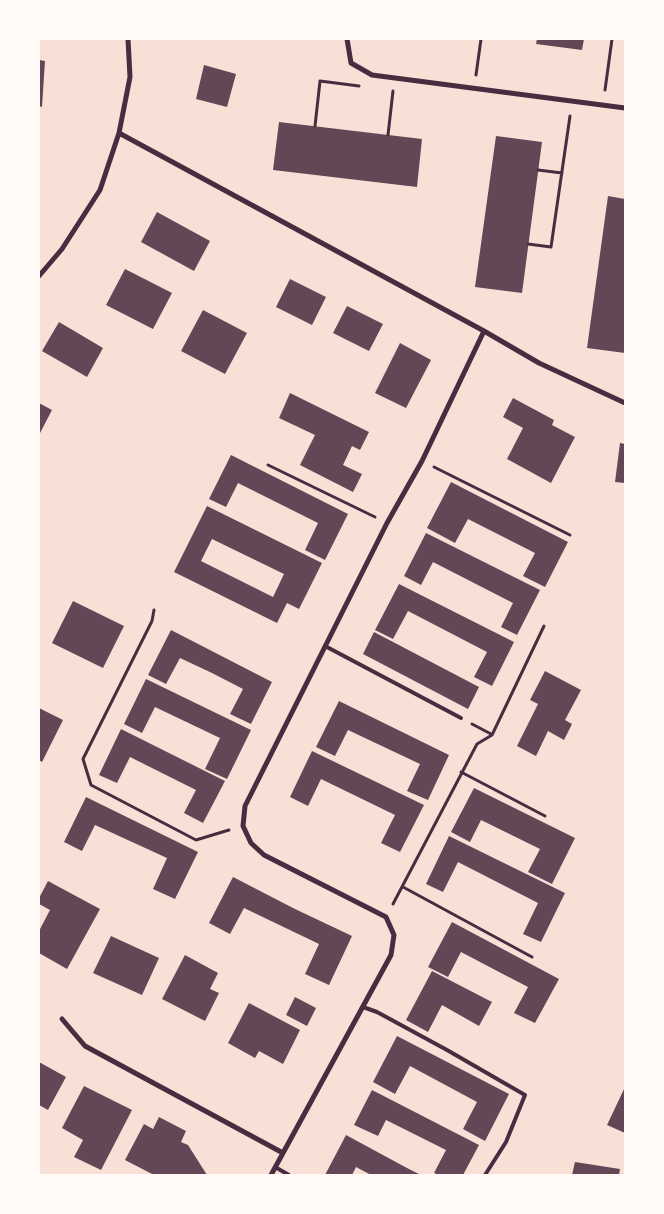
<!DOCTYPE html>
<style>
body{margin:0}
#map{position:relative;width:664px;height:1214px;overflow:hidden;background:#f7e1d7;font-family:"Times New Roman",serif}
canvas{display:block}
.frame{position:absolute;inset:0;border:40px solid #fffaf5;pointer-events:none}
</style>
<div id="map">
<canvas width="664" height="1214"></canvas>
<div class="frame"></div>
</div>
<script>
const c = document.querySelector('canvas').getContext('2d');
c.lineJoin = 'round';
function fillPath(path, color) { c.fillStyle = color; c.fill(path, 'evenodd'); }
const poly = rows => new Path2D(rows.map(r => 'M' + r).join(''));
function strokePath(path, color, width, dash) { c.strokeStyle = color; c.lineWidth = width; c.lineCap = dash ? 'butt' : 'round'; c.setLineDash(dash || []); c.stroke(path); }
const building = poly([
 [537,39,584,39,582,50,536,44],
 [39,60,45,61,42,107,39,106],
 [204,65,236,74,227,107,196,99],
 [279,122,422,139,417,187,273,170],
 [496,136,542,142,522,293,475,287],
 [608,196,625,199,625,353,587,348],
 [157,212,210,241,194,271,141,242],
 [125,269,172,293,153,329,106,305],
 [290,279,326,297,312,325,276,307],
 [347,306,383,324,369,351,333,333],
 [203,310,247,333,225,374,181,351],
 [59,322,103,348,87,377,42,351],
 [400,343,431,360,406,408,375,393],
 [290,393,369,432,360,450,352,446,343,465,362,474,353,492,300,465,315,435,279,418],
 [513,398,554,420,552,425,575,437,551,483,507,459,523,428,503,417],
 [39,403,52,410,39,435],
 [620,443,625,444,625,483,615,482],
 [231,455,348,514,325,560,305,550,318,523,238,483,226,507,209,499],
 [451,482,568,542,545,587,523,576,535,553,468,519,455,543,427,528],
 [207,506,322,563,299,609,287,603,277,623,174,572],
 [212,539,284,574,273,597,201,561],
 [426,533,540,590,517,635,501,627,513,603,433,562,421,585,404,576],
 [399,584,514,642,492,686,474,677,487,652,408,611,393,639,375,630],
 [73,601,124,626,103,668,52,643],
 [171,630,272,682,251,724,230,714,243,689,212,673,180,658,166,684,148,675],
 [374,632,479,687,468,709,363,654],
 [545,671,581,690,565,720,572,724,564,740,548,731,536,756,517,746,538,704,530,700],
 [146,679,251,730,227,779,205,769,220,738,155,707,142,733,124,724],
 [339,701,449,755,428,800,407,791,420,764,348,730,335,756,316,747],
 [39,708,63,720,42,762,39,760],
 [121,729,225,781,203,823,184,813,196,790,130,757,117,783,99,775],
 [312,751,424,805,400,852,381,843,395,815,321,779,308,806,290,797],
 [474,788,575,838,552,884,528,872,540,849,481,820,470,842,451,832],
 [86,797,198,852,175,899,153,889,167,858,95,825,82,851,64,842],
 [449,836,565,893,541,942,523,934,538,903,458,862,443,892,426,884],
 [233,877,295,909,352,936,329,985,305,974,319,944,244,908,230,934,209,923],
 [48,881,100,909,67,969,39,953,39,931,50,910,39,904,39,898],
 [452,922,559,979,535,1023,514,1013,528,987,501,973,461,952,448,977,428,967],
 [111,936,159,958,142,995,93,973],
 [185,955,218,973,210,989,219,993,205,1021,162,999],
 [432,971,492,1002,479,1026,442,1005,428,1032,406,1020],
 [295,997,316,1008,307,1026,286,1015],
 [249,1003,300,1030,283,1064,259,1051,255,1058,228,1043],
 [397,1036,509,1094,485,1141,463,1129,477,1102,410,1066,395,1094,373,1082],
 [39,1062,66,1077,48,1110,39,1105],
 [84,1086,132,1110,101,1170,74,1157,83,1140,62,1128],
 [625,1087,625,1133,607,1125],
 [372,1090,479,1145,463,1175,439,1175,434,1173,446,1150,386,1120,378,1136,354,1125],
 [159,1117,186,1131,181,1142,188,1145,207,1175,154,1175,125,1160,144,1124,153,1129],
 [346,1135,407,1168,421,1175,371,1175,356,1167,352,1175,325,1175],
 [575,1162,620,1169,619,1175,572,1175]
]);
const path = poly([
 [476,75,481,39],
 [605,90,612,39],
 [315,126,320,81,359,86],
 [388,135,393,91],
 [538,170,562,173],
 [528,244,551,247,570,116],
 [268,465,375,517],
 [434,467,570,535],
 [154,610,152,621,83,759,91,785,196,840,229,830],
 [472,724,491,734],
 [461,772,545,816],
 [403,887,532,957],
 [393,904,477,744,492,735,544,626]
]);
const service = poly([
 [325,646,461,718],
 [363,1007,377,1012,447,1050,525,1095,506,1142,485,1175],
 [275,1167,289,1175]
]);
const minor = poly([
 [347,39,351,63,372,75,625,108],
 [119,133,484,331,539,363,625,403],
 [39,276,62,249,100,190,119,133,130,77,128,39],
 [62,1019,85,1046,283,1153],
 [271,1175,391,955,394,935,386,917,264,855,251,843,243,826,245,806,387,523,422,461,484,331]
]);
fillPath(building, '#644757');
strokePath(path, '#4a2c40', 3);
strokePath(service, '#4a2c40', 4);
strokePath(minor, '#4a2c40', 5);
</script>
